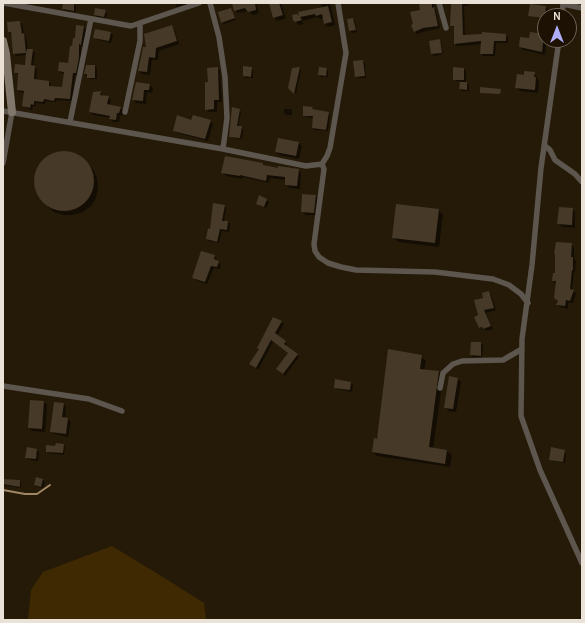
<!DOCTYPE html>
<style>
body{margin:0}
#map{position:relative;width:585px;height:623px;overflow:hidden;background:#251a08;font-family:Karla,sans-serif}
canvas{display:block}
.frame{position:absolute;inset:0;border:4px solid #eae1d7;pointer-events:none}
.north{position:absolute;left:537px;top:8px;width:40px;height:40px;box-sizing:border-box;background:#1c1102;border:1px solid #6e6457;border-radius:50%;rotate:0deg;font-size:11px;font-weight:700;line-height:16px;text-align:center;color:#eae1d7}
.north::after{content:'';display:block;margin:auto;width:14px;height:18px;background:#b0aefa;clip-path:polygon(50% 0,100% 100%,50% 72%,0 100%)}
</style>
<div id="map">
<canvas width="585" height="623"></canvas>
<div class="frame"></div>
<div class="north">N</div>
</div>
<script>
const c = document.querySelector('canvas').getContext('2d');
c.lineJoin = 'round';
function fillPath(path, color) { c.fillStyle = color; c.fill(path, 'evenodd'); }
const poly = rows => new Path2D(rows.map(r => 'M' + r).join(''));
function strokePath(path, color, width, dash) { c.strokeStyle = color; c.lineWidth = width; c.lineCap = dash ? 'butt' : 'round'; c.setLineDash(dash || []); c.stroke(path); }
const green = poly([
 [112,546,171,582,204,603,206,619,203,620,28,620,31,590,43,572]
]);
const shadow = poly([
 [174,3,188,3,188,4,177,7],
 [233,3,256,3,259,13,253,15,248,11,238,13,235,10],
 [270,3,281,3,286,18,277,21,274,17],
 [321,3,330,3,335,25,328,27,325,24,324,18,320,19,318,17,302,21,304,24,299,25,296,22,293,16,301,19,299,13,322,8],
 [420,3,434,3,434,8,436,11,440,28,426,31,417,34,415,32,412,26,421,11],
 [449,3,468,3,468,6,464,6,465,36,505,35,508,37,508,43,496,43,495,56,483,56,481,53,482,44,457,46,455,44,455,28,452,26,452,6],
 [74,4,76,6,76,12,66,11,63,9],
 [531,5,546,7,548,9,547,16,545,17,530,15,530,16,529,16],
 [231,9,236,20,224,24,222,23],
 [105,11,107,13,106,18,97,17,95,15],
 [353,19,355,21,357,32,352,33,350,31,348,20],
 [20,22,22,24,24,34,26,37,28,50,32,50,35,53,33,67,37,69,36,81,49,82,51,84,51,87,63,89,65,74,62,73,59,71,69,64,76,39,77,26,84,27,86,29,84,47,81,46,81,61,78,75,75,75,72,101,57,100,56,102,46,101,45,104,36,103,36,106,33,106,32,110,28,109,23,105,25,93,20,92,18,90,19,75,15,72,26,66,27,55,16,56,14,53,11,34,9,32],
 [171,26,174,29,179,44,159,51,158,60,152,60,150,75,142,74,139,71,147,48],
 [96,30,111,33,113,35,111,43,96,39,94,37],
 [544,35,545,40,547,40,545,55,523,50,520,47,530,40],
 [439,40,441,42,443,54,434,56,432,54],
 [363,61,365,63,366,78,358,78,356,76],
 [95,66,97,68,97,79,90,79,85,74],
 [217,68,220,71,222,102,217,102,217,112,209,112,206,109,209,83],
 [251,68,253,70,253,78,246,78,244,76],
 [300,68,301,70,296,94,289,87],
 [326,68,328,70,328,77,321,77,319,75],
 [464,69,466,71,466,83,469,85,469,91,462,91,460,89,461,81,456,81,454,79],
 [534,73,539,81,538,93,520,91,516,87,525,76],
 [150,85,153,88,152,93,147,92,146,104,136,103,133,99],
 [100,92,103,96,108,97,111,100,110,106,120,108,123,111,122,116,120,115,119,122,113,122,110,118,93,115,90,112],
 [312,108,314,110,328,112,330,114,328,131,315,130,313,128,314,118,306,117,304,115],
 [284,109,291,109,292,111,292,115,286,115,284,113],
 [240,110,241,112,238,127,243,129,242,139,232,138,230,136],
 [192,121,210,121,213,124,208,141,177,133,174,130],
 [299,143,302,146,299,159,279,155,276,152],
 [62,152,71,153,80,157,93,169,97,178,98,188,96,198,91,206,83,212,73,215,63,215,54,212,47,206,37,193,35,184,35,175,39,166,45,159,53,154],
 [263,164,265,166,278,169,298,170,301,173,300,189,289,188,286,185,286,180,270,178,269,183,243,177,243,179,226,176,223,172],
 [316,196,319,199,317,215,306,215,302,211],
 [260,197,269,202,266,208,257,204],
 [224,205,226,207,224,222,228,222,230,224,229,232,222,231,219,243,209,241,207,239,210,230],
 [572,209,575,212,575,228,562,227,558,224],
 [439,210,443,215,439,247,398,242,393,237],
 [571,244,574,247,574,259,576,261,575,272,574,272,572,290,576,293,573,303,568,303,568,309,560,307,557,305,559,302,556,284,553,281],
 [214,256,217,259,216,261,221,265,220,269,214,268,207,284,196,280,193,277],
 [489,293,491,295,496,310,486,313,493,329,487,331,485,329,483,330,480,328,475,317,479,315,484,298],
 [274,318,284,324,277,336,287,344,286,346,299,357,285,376,280,371,289,353,273,342,258,370,251,364,260,349],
 [472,343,481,343,483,345,482,357,473,357,471,355],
 [421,356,426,361,424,370,439,372,443,377,433,449,447,451,452,455,450,467,377,456,373,452,378,440],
 [458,379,461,382,456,412,448,411,445,407],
 [351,383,353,385,352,392,337,389,335,387],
 [44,402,47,405,45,432,32,431,29,428],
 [64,404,66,407,65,419,68,419,71,422,68,437,54,434,51,431],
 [64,445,65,447,64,455,48,453,47,451],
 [37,450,39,452,38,461,29,460,27,458],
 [564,451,566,453,565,463,552,461,550,459],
 [3,479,20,481,21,482,21,488,3,485],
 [43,480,45,482,43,488,37,487,35,485]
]);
const stream = poly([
 [3,490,25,494,37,494,50,485]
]);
const building = poly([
 [63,3,74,3,74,11,62,9],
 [232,3,255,3,256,10,248,12,245,8,234,11],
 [269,3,279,3,283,15,273,18],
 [419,3,432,3,432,8,434,7,438,26,423,28,414,32,411,25,413,24,410,12,420,10],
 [451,3,462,3,463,35,482,34,482,32,506,34,506,41,494,41,493,54,480,54,481,41,454,44,454,26,450,26],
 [530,4,546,6,545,18,528,16],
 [328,6,332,22,324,24,322,14,316,16,315,14,300,17,302,20,295,22,293,20,292,15,297,14,299,16,298,12],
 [95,8,106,10,104,17,94,15],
 [231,8,235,18,221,23,218,12],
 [353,18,356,30,349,31,347,19],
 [20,21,22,34,24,33,26,53,27,49,33,49,31,65,35,66,34,79,49,81,49,86,62,87,64,72,58,71,59,62,68,63,70,46,72,46,73,38,75,38,76,25,84,26,81,45,79,44,79,58,76,73,73,73,70,99,55,98,54,101,44,99,43,102,34,101,34,105,31,104,30,108,22,106,24,91,17,90,18,73,14,73,15,64,25,65,26,53,13,54,11,32,8,32,7,22],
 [172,25,177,41,156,48,155,58,149,57,147,72,138,71,143,47,146,47,144,34],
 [95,29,111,32,109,41,93,38],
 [530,32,544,34,542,52,519,47,520,37,529,38],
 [440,39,442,53,431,54,429,41],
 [363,60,365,76,355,77,353,61],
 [86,65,95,65,95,78,87,78,87,74,84,74],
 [243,66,252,67,251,77,243,76],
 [218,67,219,100,214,100,214,109,205,110,205,82,208,82,207,68],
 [300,67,294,94,288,88,292,68],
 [319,67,327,68,326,76,318,75],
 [453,67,464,68,464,80,453,80],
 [524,71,535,72,534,77,536,77,535,90,515,88,517,74,524,75],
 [136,82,150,84,149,90,144,90,143,101,132,100],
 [460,82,467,82,467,90,459,89],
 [480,87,501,89,500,94,480,93],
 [101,91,100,95,109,96,107,104,121,107,119,113,117,113,116,120,109,119,110,116,89,112,93,92],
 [303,106,313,107,312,109,329,112,326,130,312,128,313,116,303,116],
 [232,107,240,109,237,126,242,126,240,138,229,137],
 [177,115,191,120,193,115,211,120,205,139,173,131],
 [278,138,299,142,296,156,275,152],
 '34 181a30 30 0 1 1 60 0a30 30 0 1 1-60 0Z',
 [225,156,263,163,263,165,278,168,278,166,299,169,297,186,285,185,285,177,267,175,266,181,240,175,240,176,221,173],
 [302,194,316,195,314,213,301,212],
 [259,195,267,199,264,207,256,204],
 [213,203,225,205,222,221,228,221,227,230,220,229,217,242,206,239,208,228,210,229],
 [396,204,439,209,435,243,392,238],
 [559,207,573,208,572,225,557,224],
 [556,242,572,243,571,257,573,257,573,270,572,270,570,289,574,290,570,301,566,300,565,306,556,305,558,301,554,298,556,281,552,281,553,273,555,273,555,254,554,254],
 [201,251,215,255,214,259,219,261,217,267,211,266,205,282,192,278],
 [489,291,494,308,484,310,491,326,483,329,482,327,479,328,474,317,478,315,474,300,483,298,482,293],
 [273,317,282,321,275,333,286,341,284,344,298,354,283,374,276,369,288,353,271,340,256,368,249,364,259,349,257,348],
 [471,342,481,342,481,356,470,355],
 [388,349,422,355,420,369,439,371,429,447,447,450,445,464,372,452,374,438,377,439],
 [449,376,458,378,453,409,444,408],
 [335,379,351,382,350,390,334,388],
 [30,400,44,401,42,429,28,428],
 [54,402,64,403,62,417,68,418,66,434,50,432],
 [56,443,64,444,63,453,46,452,46,445,55,446],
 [27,447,37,449,36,459,25,458],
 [551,447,565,450,563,462,549,460],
 [36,477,43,479,41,487,34,485],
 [3,479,20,480,20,487,3,484]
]);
const street = poly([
 [4,3,131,26,199,3],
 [210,3,219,37,225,77,227,118,223,149],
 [439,3,446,28],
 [563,4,582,8],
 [562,16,563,3],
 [559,40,541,168,532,265,522,339,521,416,540,470,582,563],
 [3,111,223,149,306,166,322,164,327,156,330,148,346,53,338,3],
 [125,112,140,41,140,23],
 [70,122,91,19],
 [545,146,550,150,555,160,575,174,582,182],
 [3,163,12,112],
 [322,164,324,169,314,244,315,251,319,257,328,263,341,267,356,270,435,272,493,279,509,285,521,294,528,303],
 [3,386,89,399,122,411],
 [440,388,443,373,453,364,462,361,503,360,522,349]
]);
const secondary = poly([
 [3,41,6,54,12,112]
]);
fillPath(green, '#3f2903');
fillPath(shadow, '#0007');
strokePath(stream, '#9f8766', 2);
fillPath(building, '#463927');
strokePath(street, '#5c564e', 5.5);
strokePath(secondary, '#81776a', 8);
</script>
